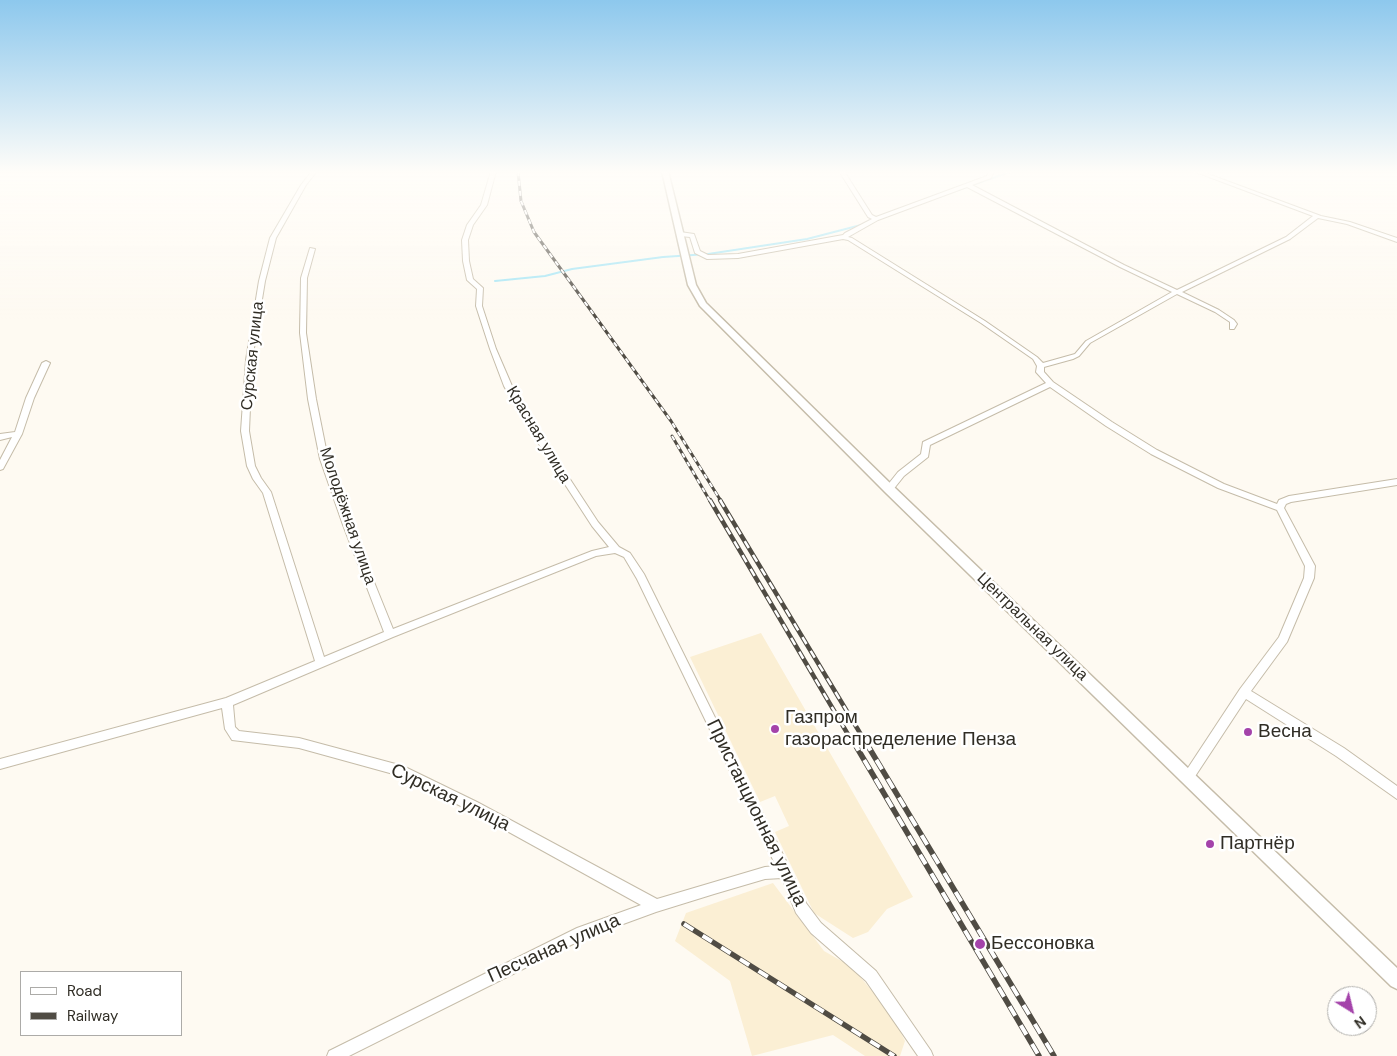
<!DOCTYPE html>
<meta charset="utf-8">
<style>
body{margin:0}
#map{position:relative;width:1397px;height:1056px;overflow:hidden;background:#fefaf2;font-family:"DM Sans",sans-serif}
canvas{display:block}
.legend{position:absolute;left:20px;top:971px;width:162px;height:65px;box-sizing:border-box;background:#fff;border:1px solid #acaba8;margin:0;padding:6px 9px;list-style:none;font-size:15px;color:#302d25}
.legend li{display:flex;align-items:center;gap:10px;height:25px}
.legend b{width:25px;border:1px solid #acaba8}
.north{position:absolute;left:1327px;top:986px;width:50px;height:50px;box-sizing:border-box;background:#fff;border:1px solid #acaba8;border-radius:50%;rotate:144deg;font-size:14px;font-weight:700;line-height:20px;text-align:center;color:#302d25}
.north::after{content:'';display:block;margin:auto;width:18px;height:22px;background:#a443aa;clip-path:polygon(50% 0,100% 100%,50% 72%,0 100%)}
</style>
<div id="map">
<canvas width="1397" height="1056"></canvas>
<ul class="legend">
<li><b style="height:6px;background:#fff"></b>Road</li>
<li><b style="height:6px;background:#504c44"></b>Railway</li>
</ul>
<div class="north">N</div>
</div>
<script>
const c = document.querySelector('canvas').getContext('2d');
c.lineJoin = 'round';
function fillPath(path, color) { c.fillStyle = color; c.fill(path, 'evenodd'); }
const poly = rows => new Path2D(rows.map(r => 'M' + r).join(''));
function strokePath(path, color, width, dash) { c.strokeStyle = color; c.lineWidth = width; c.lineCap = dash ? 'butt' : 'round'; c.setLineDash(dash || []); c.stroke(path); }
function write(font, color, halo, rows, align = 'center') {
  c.font = font + ' "DM Sans",sans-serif'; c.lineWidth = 5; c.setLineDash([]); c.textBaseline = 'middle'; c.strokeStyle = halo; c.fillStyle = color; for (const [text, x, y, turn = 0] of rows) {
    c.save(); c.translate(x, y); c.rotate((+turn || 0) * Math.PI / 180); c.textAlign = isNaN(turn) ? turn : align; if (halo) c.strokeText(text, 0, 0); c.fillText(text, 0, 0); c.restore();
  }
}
const built = poly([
 [761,633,913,897,887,909,868,932,853,938,814,913,775,832,789,826,775,796,760,802,690,657],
 [773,883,824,951,852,967,892,1015,905,1041,900,1056,865,1056,833,1035,752,1056,730,981,675,941,686,913]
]);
const stream = poly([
 [955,191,1013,171],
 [495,281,545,276,572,269,663,257,708,254,807,239,861,225]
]);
const minor = poly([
 [312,171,317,171,306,185,276,238,265,281,252,360,249,431,255,466,261,478,271,492,324,657,384,632,343,525,320,459,308,399,300,333,301,278,310,248,315,249,307,278,306,333,316,399,328,459,351,525,393,629,592,551,609,547,592,526,520,415,504,386,490,349,476,306,477,289,467,280,463,261,462,240,467,225,481,205,491,171,496,171,487,205,473,225,468,240,469,261,473,279,483,288,482,306,496,349,512,386,528,415,598,522,619,547,630,553,644,574,789,867,806,903,821,923,876,971,931,1051,933,1056,918,1056,866,981,811,933,796,913,782,878,765,879,714,894,656,912,585,938,349,1056,327,1056,329,1051,577,928,641,905,469,810,397,775,299,748,232,740,225,729,222,708,0,769,0,759,226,698,315,661,263,493,253,479,247,466,241,431,246,360,259,281,270,238,301,185,312,171],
 [615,553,624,557,637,579,776,866,765,867,657,899,477,802,403,766,299,738,239,731,235,727,233,705,393,637,596,556,615,553],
 [839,171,844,171,872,215,876,217,987,176,989,172,989,171,994,171,991,178,972,185,1124,265,1177,290,1286,237,1313,216,1193,171,1200,171,1321,216,1350,222,1397,238,1397,242,1347,224,1318,218,1290,239,1182,292,1219,310,1234,320,1237,324,1234,329,1230,329,1230,322,1215,312,1177,294,1090,343,1079,356,1073,359,1044,367,1044,372,1053,382,1112,422,1157,450,1224,484,1277,504,1279,500,1289,496,1397,479,1397,485,1291,502,1286,504,1284,508,1315,566,1314,578,1287,642,1251,691,1344,748,1397,786,1397,799,1336,756,1246,699,1192,781,1188,782,1184,781,1182,777,1240,689,1279,637,1304,578,1305,566,1277,510,1218,488,1151,454,1106,426,1050,387,930,445,928,457,904,476,892,491,886,491,885,489,886,487,898,472,921,454,923,442,1046,383,1036,372,1037,366,1033,359,981,323,848,240,843,239,738,258,707,259,695,253,690,237,680,236,677,234,680,232,694,234,700,251,708,255,738,254,843,235,845,233,872,219,868,217,839,171],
 [967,187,1120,267,1172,292,1086,341,1075,354,1043,363,1037,357,985,321,852,238,848,237,878,220,967,187],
 [46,361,50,363,34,398,22,434,3,469,0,470,0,460,12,437,0,440,0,434,15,432,26,398,42,363,46,361]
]);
const major = poly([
 [662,171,668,171,696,285,706,303,893,486,1397,968,1397,989,1391,986,885,492,700,306,688,285,662,171]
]);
const railFar2 = poly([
 [518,171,521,201,534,232,671,421,721,501],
 [672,436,710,501]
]);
const railFar1 = poly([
 [710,500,853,743],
 [720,500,866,743]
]);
const rail = poly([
 [853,741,1039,1056],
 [865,741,1054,1056],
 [684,924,894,1056]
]);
const markers = [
 [775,729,5,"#a443aa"],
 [1248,732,5,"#a443aa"],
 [1210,844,5,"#a443aa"],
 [980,944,6,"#a443aa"]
];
const streetNames = [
 ["Сурская улица",253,356,-84],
 ["Красная улица",538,435,59],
 ["Молодёжная улица",347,516,71],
 ["Центральная улица",1032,627,44]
];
const nearPoinames = [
 ["Газпром",785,718],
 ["газораспределение Пенза",785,740],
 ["Весна",1258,732],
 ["Партнёр",1220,844],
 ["Бессоновка",991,944]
];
const nearStreetnames = [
 ["Сурская улица",450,798,26],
 ["Пристанционная улица",756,813,64],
 ["Песчаная улица",554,949,-24]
];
fillPath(built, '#fbefd4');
strokePath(stream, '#a4e5f5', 2);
strokePath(minor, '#c5bca9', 2);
strokePath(major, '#c5bca9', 3);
fillPath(minor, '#fff');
fillPath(major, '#fff');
strokePath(railFar2, '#504c44', 3);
strokePath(railFar1, '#504c44', 4.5);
strokePath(rail, '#504c44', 5.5);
strokePath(railFar2, '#fff', 2, [5]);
strokePath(railFar1, '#fff', 2.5, [8]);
strokePath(rail, '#fff', 4, [11]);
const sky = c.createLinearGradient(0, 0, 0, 319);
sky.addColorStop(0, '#8dc8ed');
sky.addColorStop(0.54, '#fffdf9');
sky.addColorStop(1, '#fffdf900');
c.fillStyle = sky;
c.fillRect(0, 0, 1397, 319);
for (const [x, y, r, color] of markers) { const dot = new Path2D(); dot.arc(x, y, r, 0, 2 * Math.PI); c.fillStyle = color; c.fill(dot); strokePath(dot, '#fff', 2); }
write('16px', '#302d25', '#fff', streetNames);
write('19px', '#302d25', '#fff', nearPoinames, 'left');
write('19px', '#302d25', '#fff', nearStreetnames);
</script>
